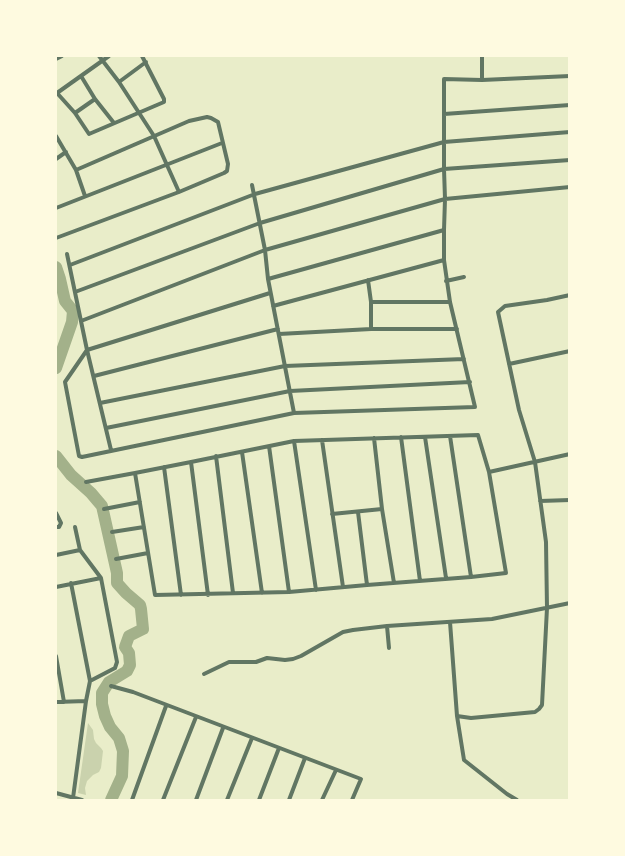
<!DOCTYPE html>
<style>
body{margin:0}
#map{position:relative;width:625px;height:856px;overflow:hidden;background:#e9edc9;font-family:Helvetica,sans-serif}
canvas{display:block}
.frame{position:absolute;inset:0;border:57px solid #fefae0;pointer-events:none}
</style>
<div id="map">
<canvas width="625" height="856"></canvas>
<div class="frame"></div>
</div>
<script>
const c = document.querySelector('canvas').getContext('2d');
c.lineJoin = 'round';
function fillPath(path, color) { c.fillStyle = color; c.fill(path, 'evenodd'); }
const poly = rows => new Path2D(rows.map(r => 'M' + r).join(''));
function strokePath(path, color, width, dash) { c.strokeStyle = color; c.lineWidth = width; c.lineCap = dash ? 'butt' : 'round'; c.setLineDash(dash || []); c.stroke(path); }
const green = poly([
 [88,723,93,730,94,739,96,743,101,748,103,751,101,768,99,772,93,775,87,781,85,788,86,795,78,793]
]);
const river = poly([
 [56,267,60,279,65,301,73,311,72,322,56,368],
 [56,456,71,475,91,493,102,506,117,573,117,583,126,593,140,605,141,609,143,629,129,636,125,647,129,653,130,665,127,671,109,682,102,693,102,704,105,716,110,727,119,738,123,751,122,776,111,800]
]);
const minor = poly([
 [99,56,119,82,154,136,179,192],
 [109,56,57,93,75,113,89,134,164,102,164,99,142,56],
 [56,59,62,56],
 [81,76,95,99,114,123],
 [482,80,482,56],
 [119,82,146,62],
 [75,113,95,99],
 [444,114,570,105],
 [56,136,76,170,85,196],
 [56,159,66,152],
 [252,185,265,250,268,279,294,413],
 [56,208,222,143],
 [56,238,179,192,224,173,227,171,228,164,218,122,211,118,207,117,189,121,76,170],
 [67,254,87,350,111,450],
 [70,265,255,194,444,142,570,132],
 [268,279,444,230],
 [368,280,371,302,371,329],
 [446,281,464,277],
 [75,292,260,223,444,169,570,160],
 [270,293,87,350,65,382,79,456,82,457,294,413,475,407,450,302,444,260,444,230,445,199,444,169,444,79,482,80,570,76],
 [371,302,450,302],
 [273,306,444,260],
 [81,321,265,250,445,199,570,187],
 [279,334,371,329,457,329],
 [509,364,570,351],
 [94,376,278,329],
 [100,403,285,366,464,359],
 [106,428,290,391,470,382],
 [450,436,471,577],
 [401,437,420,581],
 [425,437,446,578],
 [374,438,382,509,394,583],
 [322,440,343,587],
 [294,441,316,590],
 [269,446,289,592],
 [242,452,262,593],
 [216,456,233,593],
 [191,462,208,595],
 [164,467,181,595],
 [489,472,570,454],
 [86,482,135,473,191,462,294,441,478,435,489,472,506,573,471,577,367,585,289,592,155,595,135,473],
 [540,501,570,500],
 [104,509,140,502],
 [358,512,367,585],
 [56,513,61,523,59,527,56,527],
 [332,514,382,509],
 [112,532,144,527],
 [56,555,80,550],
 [116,559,148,553],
 [71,583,90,681],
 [56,587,101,578],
 [450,622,457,716,464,760,507,794,517,800],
 [387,626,389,648],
 [56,656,64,702],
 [204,674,229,662,256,662,267,658,285,660,293,659,301,656,343,632,353,630,387,626,492,619,570,603],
 [111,686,133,692,361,779,352,800],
 [56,702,86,701],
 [457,716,471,718,535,712,539,709,542,705,547,608,546,542,535,462,519,410,498,312,505,306,547,300,570,295],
 [56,793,82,800],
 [73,798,86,701,90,681,115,668,117,662,101,578,80,550,75,527],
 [132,800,166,706],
 [163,800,196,717],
 [196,800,223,728],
 [227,800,252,738],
 [259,800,279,748],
 [289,800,305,758],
 [322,800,336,770]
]);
fillPath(green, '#cad2ad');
strokePath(river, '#a3b18a', 12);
strokePath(minor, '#617663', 4);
</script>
